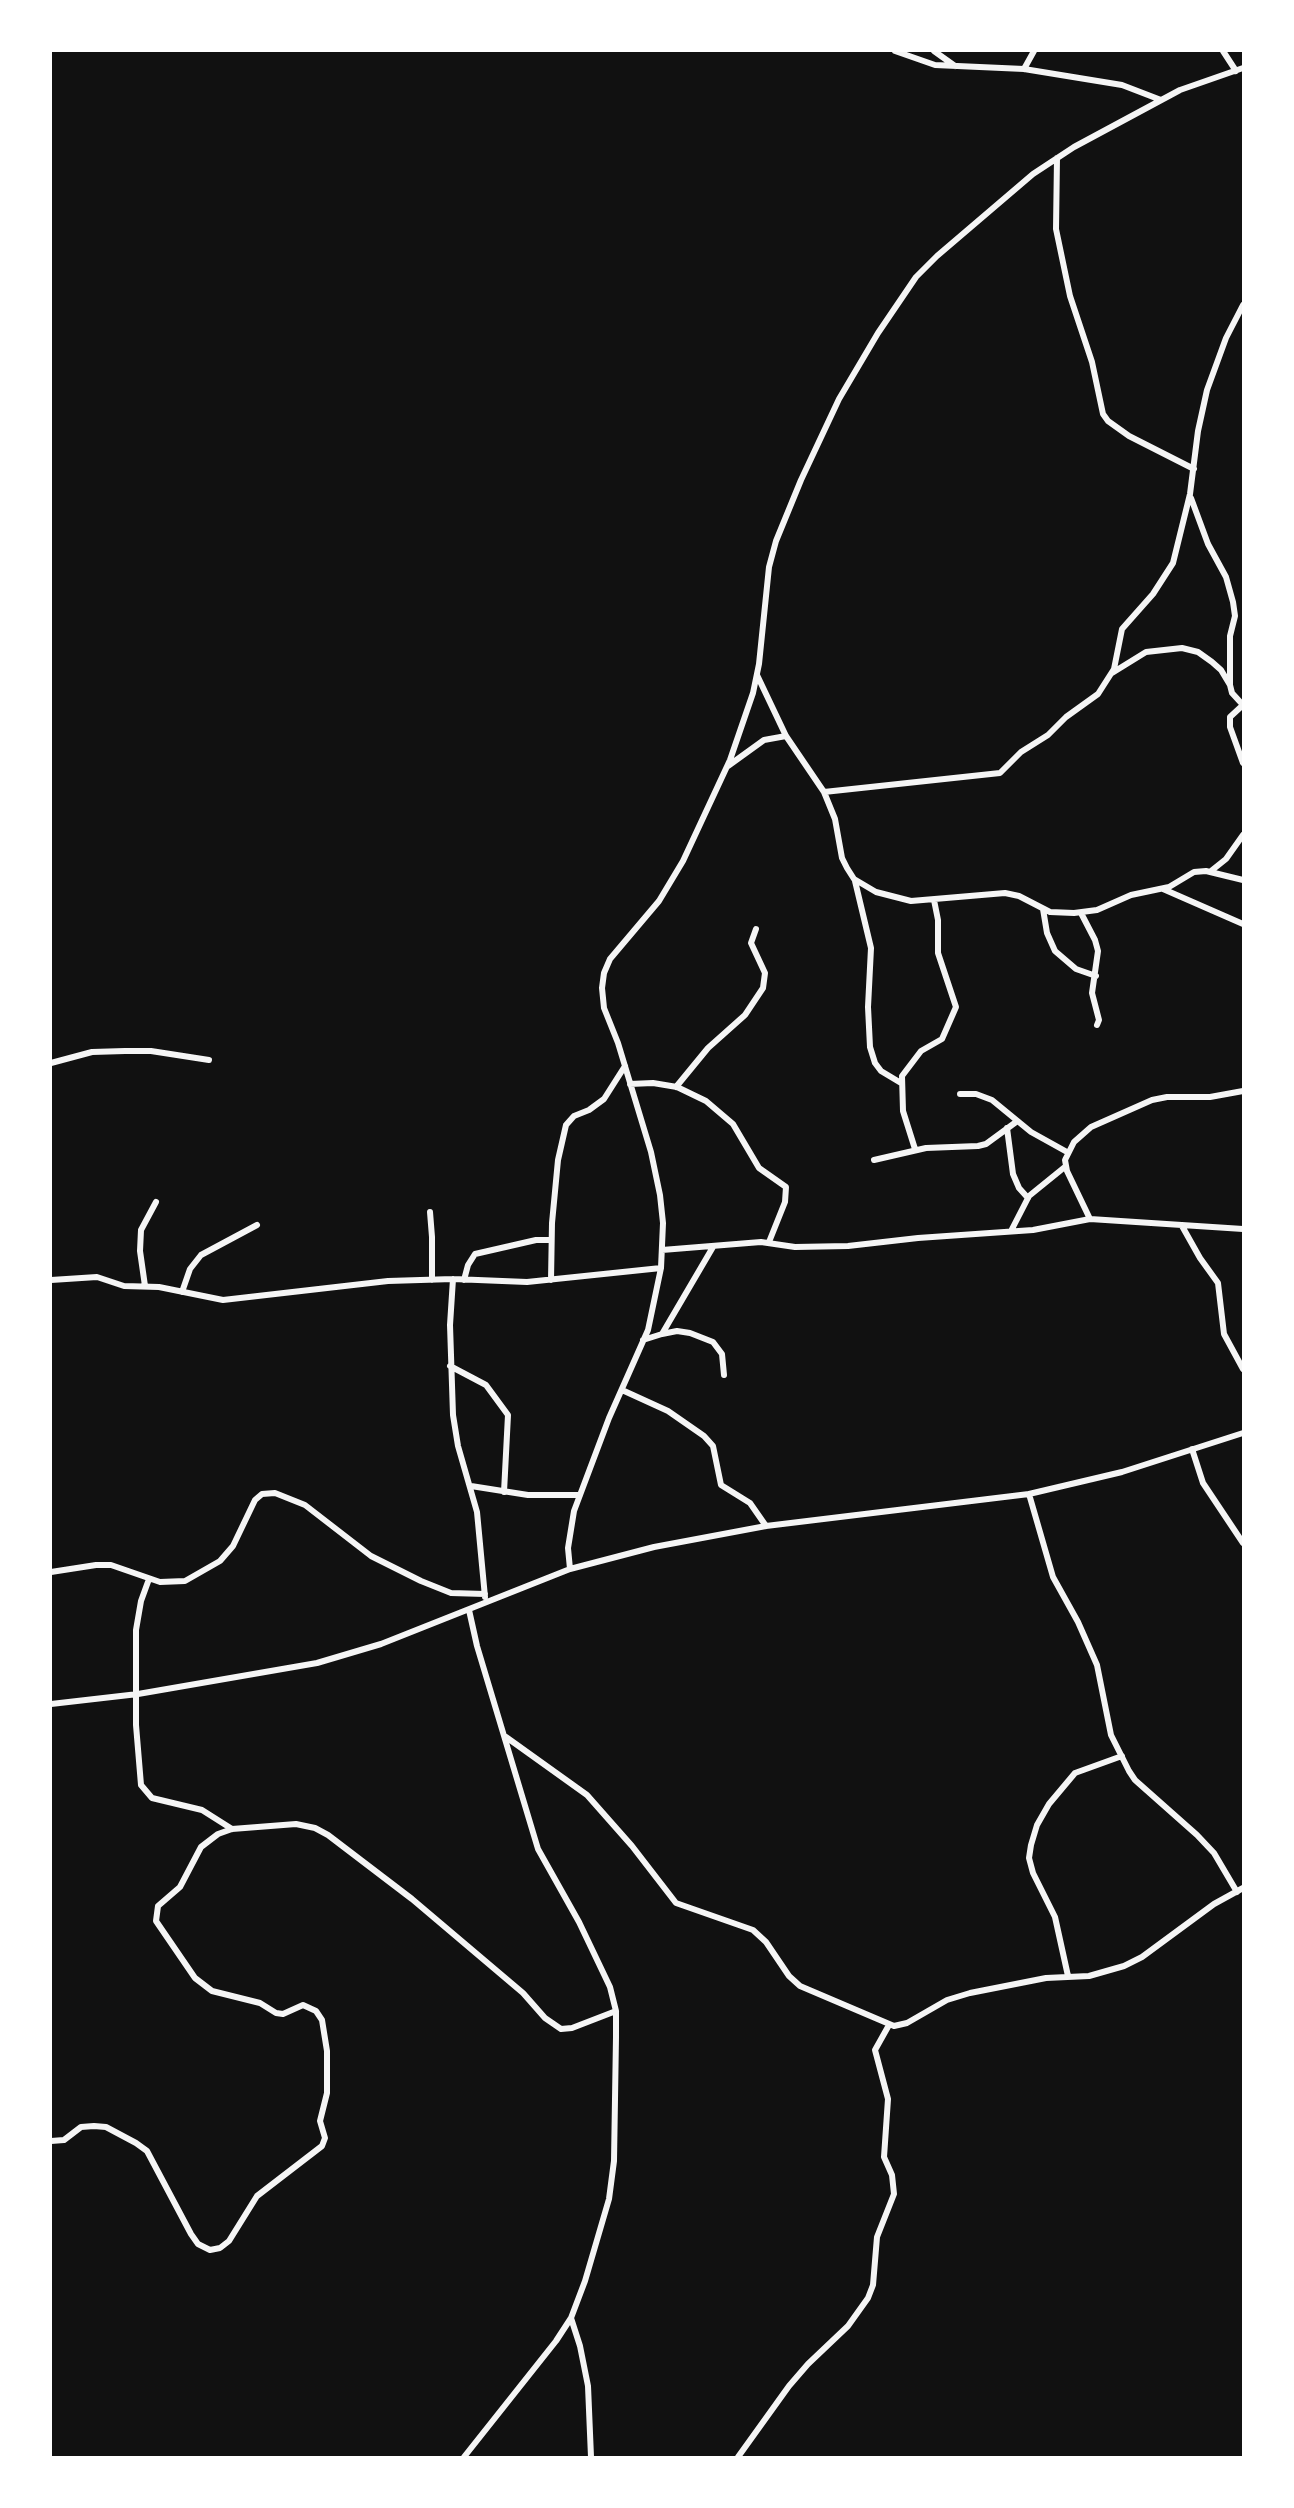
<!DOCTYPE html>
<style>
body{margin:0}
#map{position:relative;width:1294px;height:2508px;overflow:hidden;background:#111;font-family:"PT Serif",serif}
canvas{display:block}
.frame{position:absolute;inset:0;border:52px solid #fff;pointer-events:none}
</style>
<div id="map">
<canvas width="1294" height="2508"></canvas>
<div class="frame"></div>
</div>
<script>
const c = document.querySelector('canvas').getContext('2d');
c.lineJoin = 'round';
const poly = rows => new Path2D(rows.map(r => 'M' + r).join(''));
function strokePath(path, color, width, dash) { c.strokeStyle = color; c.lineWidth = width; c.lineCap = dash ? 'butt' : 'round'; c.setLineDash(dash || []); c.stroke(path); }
const minor = poly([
 [895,51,935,65,1024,69,1122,85,1161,100],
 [934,51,955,66],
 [1223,51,1236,71],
 [1024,69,1034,51],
 [1057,158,1056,229,1070,296,1092,362,1103,414,1108,421,1129,436,1194,469],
 [1191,498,1208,544,1226,577,1233,602,1235,616,1230,636,1230,685,1232,693,1243,705],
 [1112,673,1146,652,1182,648,1198,652,1212,662,1221,670,1230,685],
 [757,675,786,736,824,792,835,819,842,858,847,868,854,879,876,892,911,901,1005,893,1019,896,1050,912,1074,913,1097,910,1131,895,1169,887,1194,872,1206,871,1243,880],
 [1243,705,1230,717,1230,727,1243,763],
 [728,766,764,740,786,736],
 [824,792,1000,773,1021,752,1048,735,1066,717,1098,694,1114,669,1122,629,1153,594,1173,563,1190,494,1198,431,1207,390,1226,338,1243,305],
 [1211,871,1226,859,1243,835],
 [855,881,871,948,868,1007,870,1047,875,1063,881,1071,901,1083],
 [1163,889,1243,924],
 [1043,909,1047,933,1055,951,1076,969,1096,976],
 [1081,913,1095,940,1098,951,1092,993,1099,1020,1097,1025],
 [51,1063,92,1052,125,1051,151,1051,209,1060],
 [630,1084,653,1083,677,1087,706,1101,733,1124,759,1168,786,1187,785,1202,769,1242],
 [676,1087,708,1048,745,1015,763,988,765,973,751,943,756,929],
 [960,1094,976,1094,992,1100,1031,1132,1067,1152],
 [1007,1128,1013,1174,1019,1188,1028,1198],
 [915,1149,903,1111,902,1076,921,1051,942,1039,956,1007,938,953,938,920,934,900],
 [874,1160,926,1148,978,1146,986,1144,1016,1122],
 [430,1212,432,1237,432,1280],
 [1090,1219,1067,1171,1065,1160,1074,1142,1091,1127,1152,1100,1167,1097,1210,1097,1243,1091],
 [1182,1226,1200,1258,1218,1283,1224,1334,1243,1369],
 [1011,1231,1029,1196,1066,1166],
 [662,1250,761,1242,795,1247,848,1246,918,1238,1033,1230,1090,1219,1243,1229],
 [453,1279,450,1325,453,1415,458,1446,477,1512,485,1597],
 [51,1280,97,1277,124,1286,159,1287,223,1300,388,1281,453,1279,527,1282,661,1268],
 [464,1280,468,1265,475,1254,536,1240,551,1240],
 [551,1280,552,1223,558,1160,566,1125,574,1116,589,1110,604,1099,625,1066],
 [145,1286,140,1251,141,1230,156,1202],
 [182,1292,190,1269,201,1255,257,1225],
 [662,1334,677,1331,690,1333,713,1342,722,1354,724,1375],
 [643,1340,662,1334,713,1247],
 [450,1366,486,1385,508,1415,504,1492],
 [622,1390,668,1411,704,1436,713,1446,721,1485,750,1503,766,1526],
 [1192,1449,1203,1483,1243,1543],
 [471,1486,528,1495,580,1495],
 [1029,1494,1053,1577,1078,1622,1097,1665,1111,1735,1129,1771,1135,1780,1197,1835,1214,1853,1237,1892],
 [570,1569,568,1548,574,1511,609,1418,648,1330,661,1268,663,1223,660,1195,651,1152,618,1043,604,1008,602,988,604,973,610,959,659,901,683,861,730,760,753,693,759,664,769,567,776,541,801,480,839,399,878,333,916,277,937,256,1033,174,1074,147,1180,90,1243,68],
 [51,1572,96,1565,111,1565,160,1582,185,1581,220,1561,233,1546,255,1500,262,1494,275,1493,305,1505,371,1556,421,1581,451,1593,485,1594],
 [149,1579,141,1601,136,1630,136,1725,141,1785,152,1798,202,1810,232,1829],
 [51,1704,138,1694,317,1663,381,1644,570,1569,654,1547,766,1526,1029,1494,1122,1472,1243,1433],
 [506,1737,587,1795,632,1846,676,1903,753,1930,766,1942,789,1976,800,1986,894,2026,907,2023,947,2000,970,1993,1046,1978,1089,1976,1124,1966,1142,1957,1214,1904,1243,1888],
 [1068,1976,1055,1917,1033,1873,1029,1858,1031,1845,1037,1825,1049,1804,1075,1773,1122,1756],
 [51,2141,64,2140,81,2127,94,2126,106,2127,136,2143,147,2151,191,2234,198,2244,210,2250,220,2248,229,2241,257,2196,322,2146,325,2138,320,2121,327,2093,327,2051,322,2020,316,2011,303,2005,283,2014,276,2013,260,2003,212,1991,195,1978,156,1921,158,1906,180,1887,201,1847,218,1834,232,1829,296,1824,315,1828,328,1835,412,1899,523,1993,545,2018,561,2029,572,2028,616,2011],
 [571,2318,580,2346,588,2386,591,2457],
 [464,2457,556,2341,571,2318,585,2281,609,2199,614,2161,616,2037,616,2011,610,1987,579,1922,538,1849,477,1646,469,1610],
 [738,2457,789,2386,808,2364,848,2326,868,2298,873,2285,877,2237,894,2194,892,2175,884,2157,888,2099,875,2050,889,2025]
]);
strokePath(minor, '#f5f5f5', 6);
</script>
